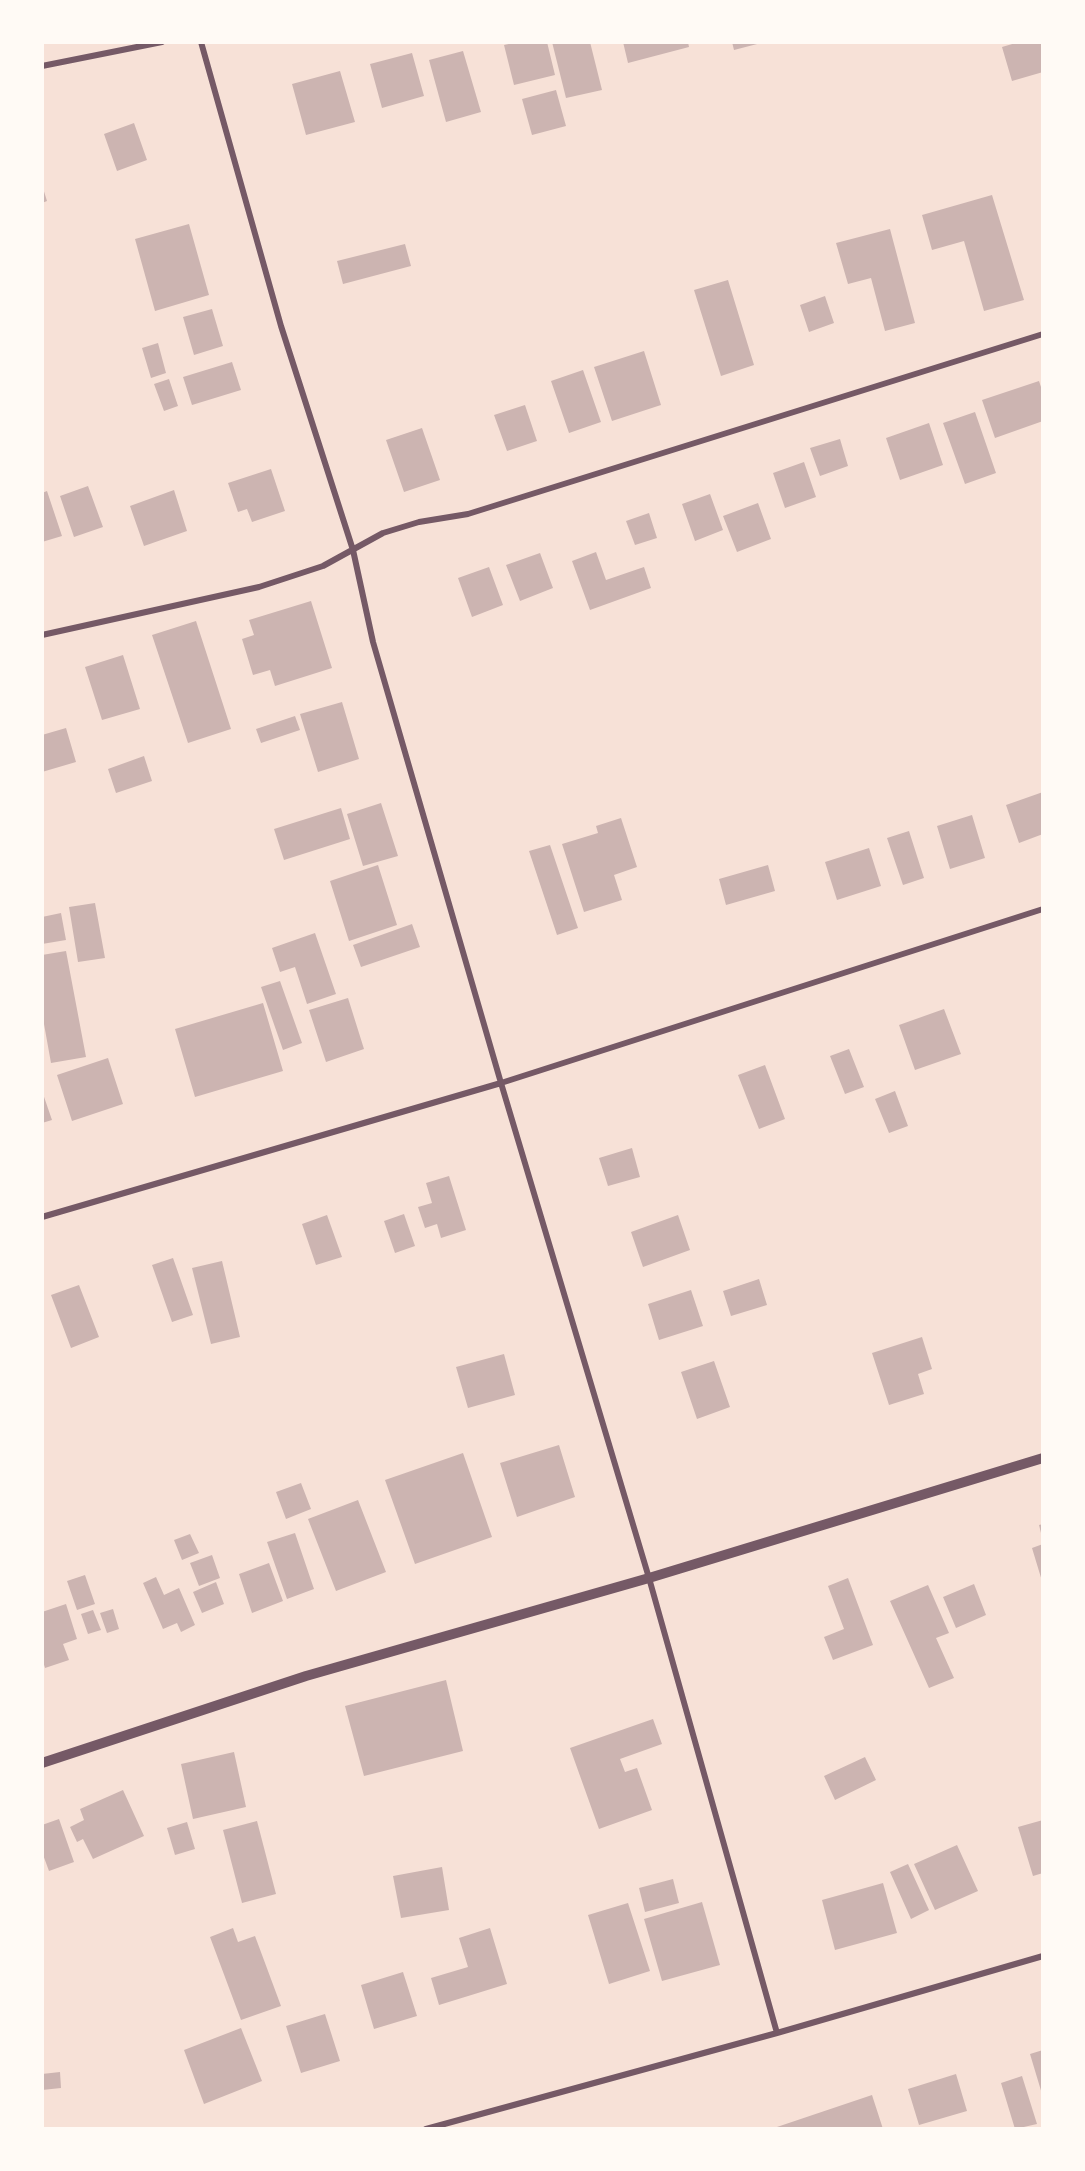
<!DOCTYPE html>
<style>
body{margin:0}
#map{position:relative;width:1085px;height:2171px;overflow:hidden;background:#f7e1d7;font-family:Raleway,sans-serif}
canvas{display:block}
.frame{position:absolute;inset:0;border:44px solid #fffaf5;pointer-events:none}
</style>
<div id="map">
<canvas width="1085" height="2171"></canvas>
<div class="frame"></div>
</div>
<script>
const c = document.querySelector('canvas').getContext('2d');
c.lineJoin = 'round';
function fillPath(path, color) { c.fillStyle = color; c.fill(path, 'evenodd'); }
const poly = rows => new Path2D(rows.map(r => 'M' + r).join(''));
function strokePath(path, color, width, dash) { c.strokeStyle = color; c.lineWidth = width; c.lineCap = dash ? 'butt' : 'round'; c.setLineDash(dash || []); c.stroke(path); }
const building = poly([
 [518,42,547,42,555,75,514,85,504,45],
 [552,42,590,42,602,90,566,98],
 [623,42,688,42,689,47,628,63],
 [732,42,761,42,761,43,734,50],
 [1019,42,1043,42,1043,72,1012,81,1002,47],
 [463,51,481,112,446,122,429,60],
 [412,53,424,96,382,108,370,64],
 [340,71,355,122,306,135,292,84],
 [556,90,566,126,532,135,522,99],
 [134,123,147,160,117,171,104,134],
 [42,185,47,201,42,203],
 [992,195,1024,300,984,311,964,241,932,250,922,215],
 [189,224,209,295,155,311,135,239],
 [890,229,915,323,885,331,871,278,848,284,836,243],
 [405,244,411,266,343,284,337,261],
 [728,280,754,365,721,376,694,290],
 [825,296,834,323,809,332,800,305],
 [212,309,223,346,194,355,183,317],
 [158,343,166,373,151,378,142,348],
 [644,351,661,405,612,421,594,367],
 [232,362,241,390,192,405,183,377],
 [583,370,601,422,569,433,551,381],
 [169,379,178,406,164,411,154,384],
 [1039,381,1043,393,1043,421,995,438,982,400],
 [525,405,537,441,507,451,494,415],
 [975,412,996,473,965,484,943,423],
 [929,423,943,465,900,480,886,438],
 [422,428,440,480,404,492,386,440],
 [840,439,848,466,820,476,810,448],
 [804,462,816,497,785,508,773,473],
 [271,469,285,511,252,522,247,509,238,512,228,483],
 [88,486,103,527,74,537,60,496],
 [174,490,187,531,144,546,130,506],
 [47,491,62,536,42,542,42,493],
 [710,494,723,530,695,541,682,504],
 [758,503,771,539,737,552,723,516],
 [649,513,657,538,635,545,626,521],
 [596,552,606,580,644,567,651,588,590,610,572,561],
 [540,553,553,588,520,601,506,565],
 [489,567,503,605,472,617,458,578],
 [311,601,332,668,275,686,270,670,253,675,242,639,254,635,249,620],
 [196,621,231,729,188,743,152,635],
 [123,655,140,709,102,720,85,667],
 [342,702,359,759,318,772,300,714],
 [295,716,300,730,261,743,256,729],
 [66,728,76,762,42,772,42,735],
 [144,756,152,781,116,793,108,769],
 [1043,792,1043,834,1019,843,1006,805],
 [381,803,398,856,363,866,347,814],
 [341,808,350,839,284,860,274,829],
 [972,815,985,858,950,869,937,826],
 [621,818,637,867,614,875,622,900,584,912,562,844,598,833,596,826],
 [909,831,924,878,903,885,887,838],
 [550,845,578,928,557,935,529,851],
 [869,848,881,886,837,900,825,862],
 [378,865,397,925,349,941,330,881],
 [768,865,775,891,726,905,719,879],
 [95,903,105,958,78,962,69,907],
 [61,913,66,940,42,944,42,917],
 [412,924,420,947,361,967,353,945],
 [315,933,336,994,307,1004,295,967,280,972,272,948],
 [66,951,86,1057,51,1063,42,1013,42,955],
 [280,981,302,1043,283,1050,261,987],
 [348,998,364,1049,326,1062,309,1010],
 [263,1003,283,1071,195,1097,175,1029],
 [944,1009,961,1054,915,1070,899,1025],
 [849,1049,864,1087,845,1094,830,1056],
 [108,1058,123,1104,72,1121,57,1075],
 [765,1065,785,1119,759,1129,738,1075],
 [42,1091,52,1120,42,1123],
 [895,1091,908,1126,889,1133,875,1099],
 [632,1148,640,1177,608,1186,599,1158],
 [449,1176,466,1230,441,1238,437,1224,425,1228,418,1207,432,1203,426,1183],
 [404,1214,415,1246,395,1253,384,1221],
 [327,1215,342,1257,316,1265,302,1224],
 [678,1215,690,1250,643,1267,631,1232],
 [173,1258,193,1315,172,1322,152,1265],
 [222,1261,240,1337,211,1344,192,1268],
 [759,1279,767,1305,731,1316,723,1291],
 [79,1285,99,1337,71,1348,51,1295],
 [691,1290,703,1326,659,1340,648,1304],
 [922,1337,932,1369,918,1374,924,1394,889,1405,872,1353],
 [504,1354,515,1395,468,1408,456,1367],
 [714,1361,730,1407,697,1419,681,1372],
 [559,1445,575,1497,517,1517,500,1463],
 [463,1453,492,1537,415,1564,385,1480],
 [301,1483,311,1509,286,1519,276,1492],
 [358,1500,386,1572,336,1591,308,1519],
 [1043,1524,1043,1537,1042,1537,1039,1525],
 [295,1533,314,1589,287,1599,267,1542],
 [190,1534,199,1553,182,1560,174,1540],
 [1043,1544,1043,1581,1042,1581,1032,1548],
 [212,1555,220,1578,199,1586,190,1563],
 [269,1563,283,1601,252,1613,239,1574],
 [85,1575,95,1604,77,1610,67,1581],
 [156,1577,164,1595,179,1588,195,1625,181,1632,177,1623,163,1629,143,1583],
 [848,1578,873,1645,833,1660,824,1637,844,1629,828,1586],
 [216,1582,224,1604,202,1613,193,1592],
 [974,1584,986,1615,956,1628,943,1597],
 [928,1585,949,1633,936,1638,954,1678,929,1688,890,1601],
 [66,1604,77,1639,63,1644,69,1660,45,1668,42,1658,42,1612],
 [113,1609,119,1629,107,1633,100,1613],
 [93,1610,101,1630,88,1634,81,1614],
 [446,1680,463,1751,364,1776,345,1706],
 [653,1719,662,1744,620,1759,625,1772,637,1768,652,1810,599,1829,570,1748],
 [234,1752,246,1807,193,1819,181,1764],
 [865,1757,876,1780,835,1800,824,1776],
 [123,1790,144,1836,93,1859,83,1839,77,1842,70,1827,84,1820,80,1809],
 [59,1819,74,1862,49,1871,42,1852,42,1825],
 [1043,1820,1043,1873,1033,1876,1018,1827],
 [257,1821,276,1894,242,1903,223,1830],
 [187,1822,195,1849,175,1855,167,1828],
 [957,1845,978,1891,935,1910,914,1864],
 [908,1864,929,1910,911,1919,890,1872],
 [442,1867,449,1910,401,1918,393,1876],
 [673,1879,679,1903,645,1912,639,1888],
 [883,1883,897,1933,835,1950,822,1900],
 [702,1902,720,1965,662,1981,644,1919],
 [628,1903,650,1971,609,1984,588,1915],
 [233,1928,238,1942,255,1936,281,2006,241,2020,210,1937],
 [490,1928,507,1984,439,2005,431,1978,468,1967,459,1938],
 [403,1972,417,2016,374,2029,361,1985],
 [325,2014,340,2061,301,2073,286,2026],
 [241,2028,262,2081,204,2104,184,2050],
 [1043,2050,1043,2093,1042,2094,1030,2054],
 [60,2072,61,2088,42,2090,42,2074],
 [956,2074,967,2111,919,2125,908,2089],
 [1022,2076,1037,2124,1015,2129,1001,2083],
 [872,2095,883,2129,771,2129]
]);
const minor = poly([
 [201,42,281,326,353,550,373,642,501,1083,649,1578,777,2033],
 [42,66,162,42],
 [42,635,259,587,323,566,383,533,419,522,468,514,1043,334],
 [42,1217,501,1083,1043,909],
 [426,2129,777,2033,1043,1956]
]);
const tertiary = poly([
 [42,1763,306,1676,649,1578,1043,1458]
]);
fillPath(building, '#ccb4b1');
strokePath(minor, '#755966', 6);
strokePath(tertiary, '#755966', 10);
</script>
